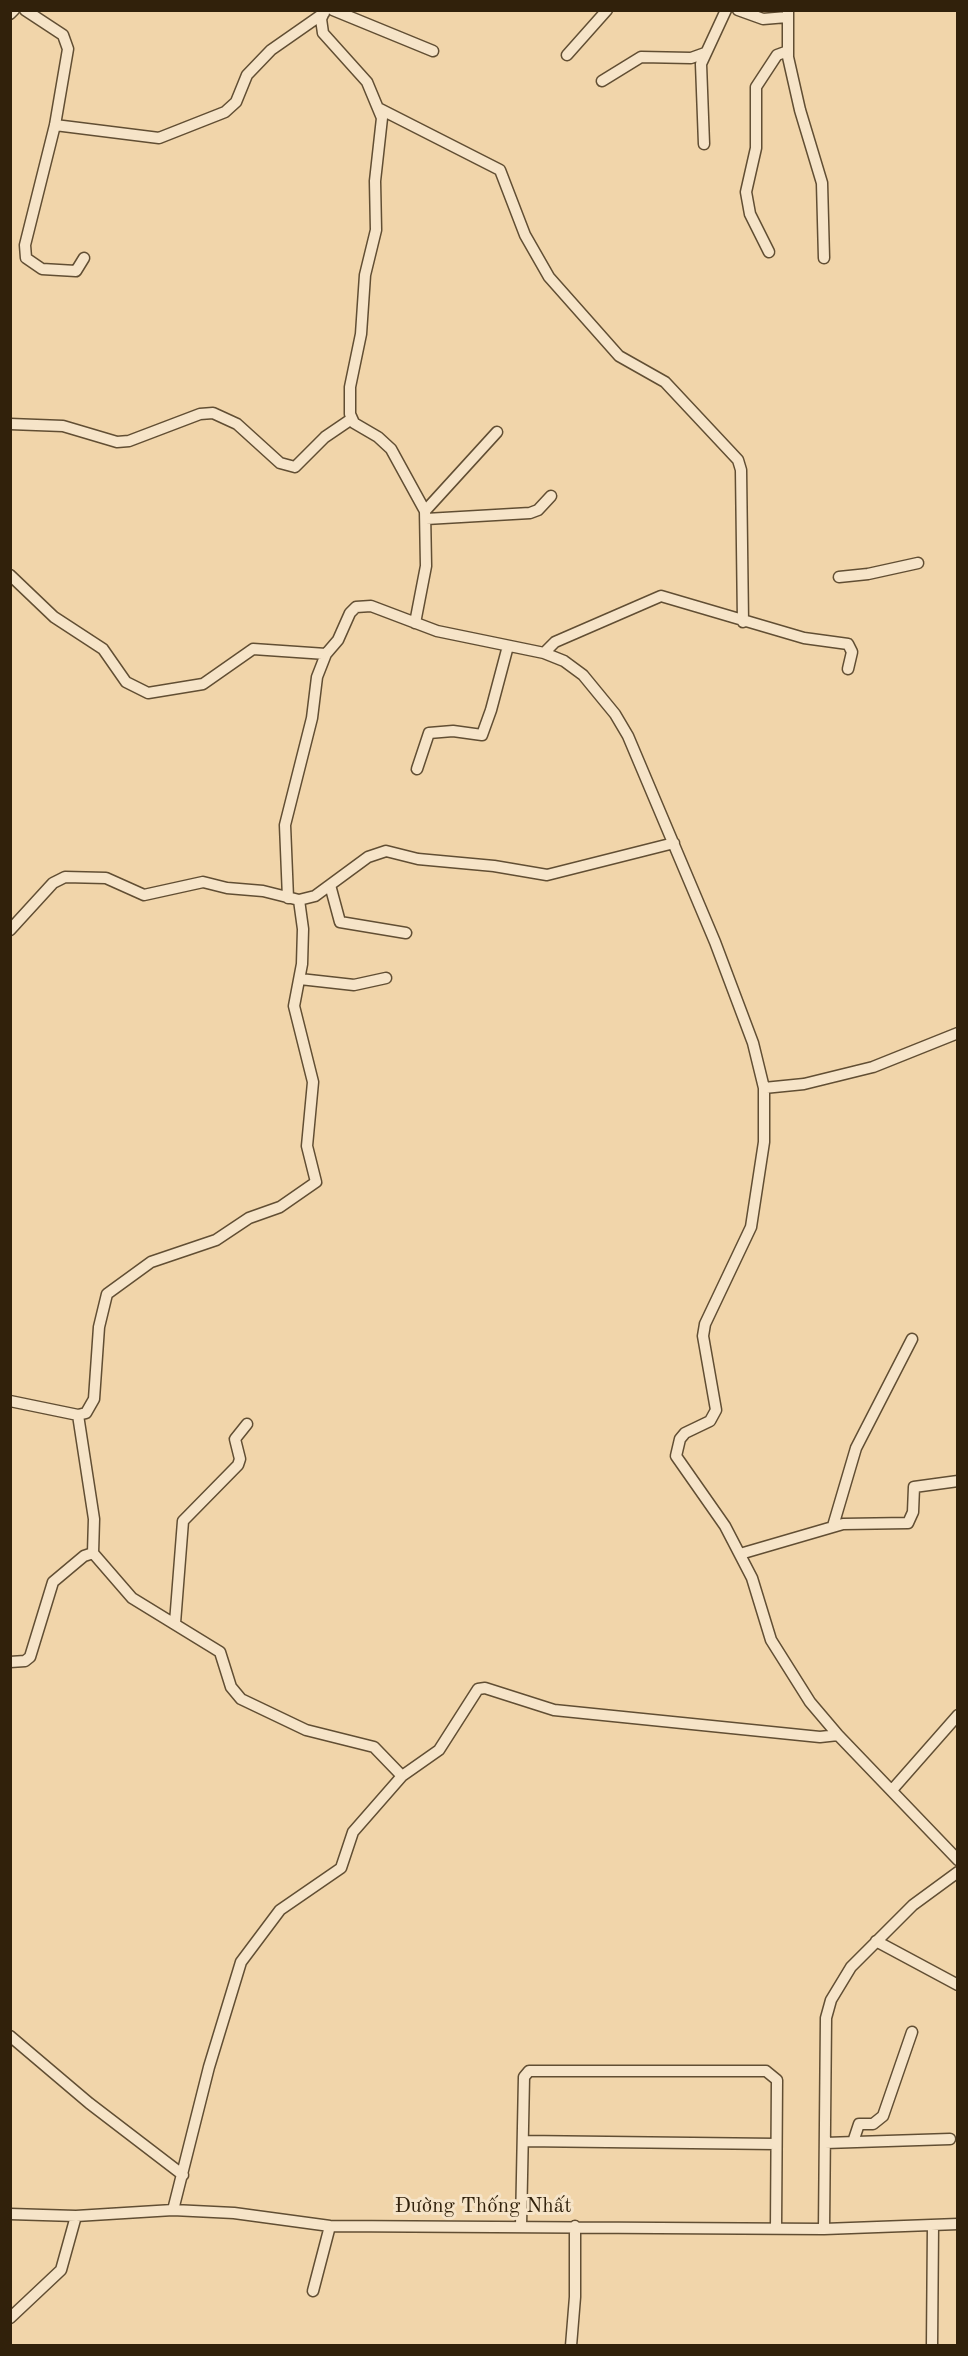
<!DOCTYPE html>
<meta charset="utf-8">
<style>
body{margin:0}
#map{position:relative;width:968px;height:2356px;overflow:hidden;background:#f1d5aa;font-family:"Old Standard TT",serif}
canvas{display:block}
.frame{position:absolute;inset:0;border:12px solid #31210b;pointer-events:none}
</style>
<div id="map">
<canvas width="968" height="2356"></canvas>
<div class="frame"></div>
</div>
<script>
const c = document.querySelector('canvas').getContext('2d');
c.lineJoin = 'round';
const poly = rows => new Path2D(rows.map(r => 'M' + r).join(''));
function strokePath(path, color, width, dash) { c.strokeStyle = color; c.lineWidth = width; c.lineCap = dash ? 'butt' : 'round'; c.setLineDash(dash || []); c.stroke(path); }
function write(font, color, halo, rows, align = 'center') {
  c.font = font + ' "Old Standard TT",serif'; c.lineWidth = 6; c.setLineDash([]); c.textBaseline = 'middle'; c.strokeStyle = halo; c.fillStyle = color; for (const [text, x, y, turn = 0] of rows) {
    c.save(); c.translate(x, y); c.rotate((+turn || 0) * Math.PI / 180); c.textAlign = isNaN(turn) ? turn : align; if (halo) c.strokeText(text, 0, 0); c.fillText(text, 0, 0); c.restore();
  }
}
const minor = poly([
 [25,10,63,35,68,49,55,125,25,245,26,258,42,269,76,271,84,258],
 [325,10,321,19,323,33,367,82,382,118,375,181,376,230,365,275,361,334,350,387,350,414,354,423,378,437,391,449,425,511,426,566,415,623],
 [333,10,433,51],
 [738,10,763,19,787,17],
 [788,10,788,57,800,110,822,183,824,258],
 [10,14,14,10],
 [567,55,607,10],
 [602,81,641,57,691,58,705,53],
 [380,109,500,170,525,235,549,277,619,356,665,382,738,460,741,470,743,622],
 [55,125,159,138,225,112,236,102,247,75,271,50,324,13],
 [704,144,701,64,726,10],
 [769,252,750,214,746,192,756,148,756,87,777,55,788,51],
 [10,424,63,426,117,442,129,441,200,414,213,413,237,424,280,463,295,467,325,437,350,420],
 [425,511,497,432],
 [426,519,530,513,538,510,551,496],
 [10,575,54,617,103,649,126,682,148,693,203,684,253,649,326,654],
 [839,577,868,574,918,563],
 [544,653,555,642,661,596,804,638,848,644,852,652,848,669],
 [417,769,429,733,453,731,482,735,491,710,508,646],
 [330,885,340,922,406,933],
 [288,898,285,825,312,718,317,677,326,654,338,640,350,613,356,607,371,606,437,631,544,653,564,661,583,675,615,714,628,736,715,942,753,1043,764,1088,764,1142,751,1227,705,1324,703,1336,716,1410,710,1421,685,1433,680,1439,676,1456,725,1526,752,1578,771,1640,810,1702,838,1735,958,1860],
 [10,930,53,883,65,877,106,878,144,895,203,882,227,888,263,891,299,900,315,896,368,857,386,851,418,859,494,866,547,875,674,843],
 [300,979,354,985,386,978],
 [764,1088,804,1084,873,1067,958,1033],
 [10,1401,78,1415,86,1413,94,1399,99,1327,107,1294,151,1262,216,1240,249,1218,280,1207,316,1182,307,1146,313,1082,294,1006,302,964,303,929,299,900],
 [78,1415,94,1519,93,1553,132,1598,220,1652,231,1687,241,1699,306,1730,374,1747,402,1776],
 [833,1526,856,1448,912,1339],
 [740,1554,843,1524,908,1523,913,1512,914,1487,958,1481],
 [175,1623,183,1521,238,1465,240,1459,235,1439,247,1424],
 [10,1662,25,1661,30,1657,53,1582,84,1556,93,1553],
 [892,1790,958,1715],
 [876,1941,958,1985],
 [10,2036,89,2103,183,2175],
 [523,2141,776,2144],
 [853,2142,859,2124,873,2124,883,2116,912,2032],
 [825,2143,950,2139],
 [173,2210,209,2067,241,1962,280,1910,341,1868,353,1832,402,1776,439,1750,478,1689,485,1688,554,1710,820,1737,838,1735],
 [10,2214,76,2216,173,2210,234,2213,330,2226,824,2229,958,2224],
 [521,2226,524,2077,529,2071,766,2071,777,2080,776,2228],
 [824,2229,826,2018,831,2000,851,1967,913,1905,958,1872],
 [313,2291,330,2226],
 [10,2318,61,2270,76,2216],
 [571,2346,575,2297,575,2226],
 [932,2346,933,2225]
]);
const streetNames = [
 ["Đường Thống Nhất",483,2206]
];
strokePath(minor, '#614e33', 13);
strokePath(minor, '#f6e4c8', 10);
write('21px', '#31210b', '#f6e4c8', streetNames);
</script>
